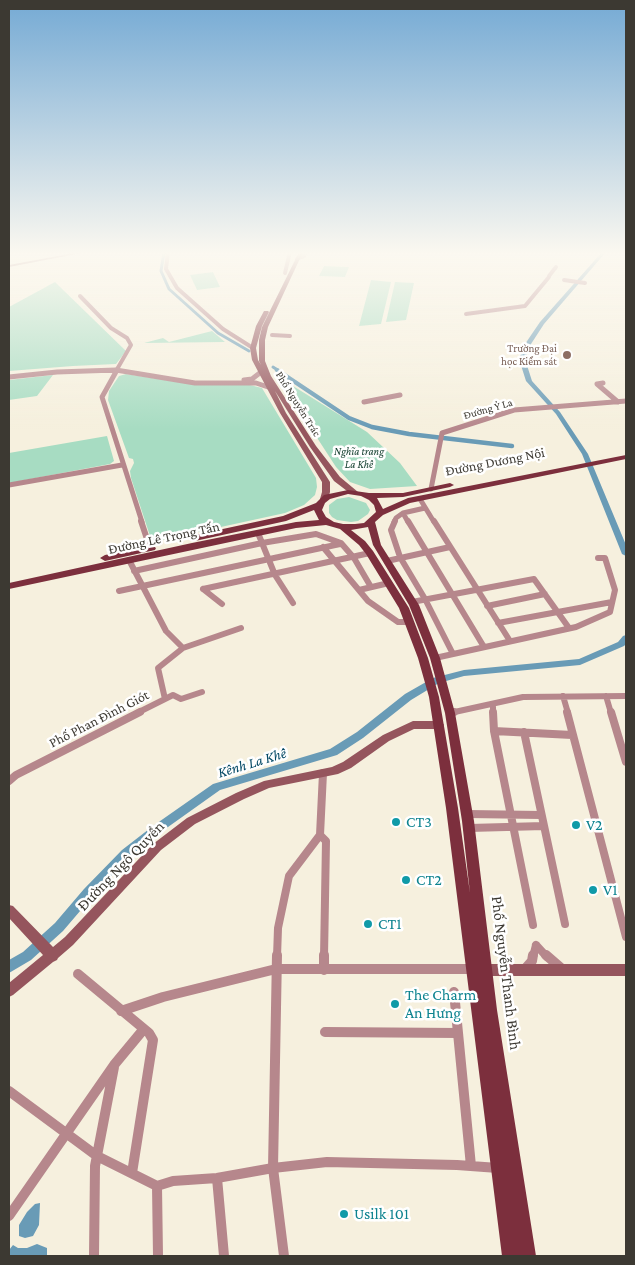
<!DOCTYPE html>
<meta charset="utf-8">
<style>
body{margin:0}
#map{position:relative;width:635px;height:1265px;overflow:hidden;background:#f6f0de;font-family:"Crimson Pro",serif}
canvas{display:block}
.frame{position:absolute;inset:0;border:10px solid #3c3932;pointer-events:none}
</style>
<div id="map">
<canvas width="635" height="1265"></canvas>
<div class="frame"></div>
</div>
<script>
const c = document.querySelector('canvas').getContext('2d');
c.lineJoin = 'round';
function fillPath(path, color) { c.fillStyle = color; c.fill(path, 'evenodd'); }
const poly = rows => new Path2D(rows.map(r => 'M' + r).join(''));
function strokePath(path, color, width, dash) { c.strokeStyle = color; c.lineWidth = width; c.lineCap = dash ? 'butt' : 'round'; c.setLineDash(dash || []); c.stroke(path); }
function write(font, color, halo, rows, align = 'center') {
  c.font = font + ' "Crimson Pro",serif'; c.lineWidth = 5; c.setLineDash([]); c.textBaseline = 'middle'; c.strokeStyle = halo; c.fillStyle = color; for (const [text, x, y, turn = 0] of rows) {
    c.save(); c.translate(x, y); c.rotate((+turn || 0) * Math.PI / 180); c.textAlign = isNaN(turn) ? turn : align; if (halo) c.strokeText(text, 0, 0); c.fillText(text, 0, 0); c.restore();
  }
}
const green = poly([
 [324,266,349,267,345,277,319,276],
 [213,272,220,287,197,290,190,275],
 [371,280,391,282,381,324,359,326],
 [55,282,126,351,116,364,73,366,9,371,9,307],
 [395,282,414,283,406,320,386,322],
 [212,331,225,342,144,343,163,338,169,342],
 [126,374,197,385,250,385,262,388,316,478,317,487,315,495,304,505,285,513,152,542,131,478,130,471,134,463,133,459,129,458,108,400,109,391,119,376],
 [53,375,37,396,9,400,9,380],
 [277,376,367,432,400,463,417,486,370,489,350,482,336,467],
 [107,436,114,461,110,464,9,483,9,453],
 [349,497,366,503,370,510,368,514,358,521,351,522,337,520,332,517,329,513,329,505,337,499]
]);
const water = poly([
 [40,1203,39,1225,33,1236,25,1238,19,1236,19,1225,27,1212,35,1204],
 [37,1244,47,1248,47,1256,9,1256,9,1250,13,1245,18,1248,27,1248]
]);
const canalFar1 = poly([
 [164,252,161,271,169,289,218,333,249,351],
 [273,367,279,371]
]);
const canal = poly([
 [277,370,349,418,372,427,409,434,512,446]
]);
const river = poly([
 [602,252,606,252,544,324,531,344,525,359,532,381,560,412,588,454,626,545,626,556,622,554,582,454,556,414,526,381,519,359,525,344,540,322,602,252],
 [626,635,626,644,624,646,580,665,464,676,439,683,411,700,363,738,337,755,220,790,161,832,130,856,92,897,63,931,31,960,9,973,9,960,23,952,55,923,84,889,122,850,153,826,213,784,330,749,357,732,405,694,433,678,464,670,579,659,618,642,623,636,626,635]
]);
const streetFar4 = poly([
 [168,252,166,269,177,288,223,329,253,348],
 [297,259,304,256,306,252],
 [285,273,290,252],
 [549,276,556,267],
 [564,280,585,283],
 [80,296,111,328,127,338,131,345,116,371],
 [466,314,525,306,549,277],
 [272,335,290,336],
 [86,371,122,371]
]);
const streetFar3 = poly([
 [117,370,102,397,142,522],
 [9,377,57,372,116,370,195,383,256,383,268,387],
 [244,380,252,379,261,372],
 [603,383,597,384,618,402],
 [364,402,400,395],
 [9,485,122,465],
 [431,489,442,433,514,410,626,401],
 [420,499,434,522],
 [403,513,408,522],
 [394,522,396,518,403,513,425,508]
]);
const streetFar2 = poly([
 [141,521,150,548],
 [395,521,391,530,400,557,425,599,453,654],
 [408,521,484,647],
 [434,521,510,641],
 [258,533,275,575,293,603],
 [323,547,368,601,398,622,409,622],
 [129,560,166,631,183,648],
 [387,561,450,547],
 [134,571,262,543,316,534,341,543,354,558,371,587],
 [203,589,370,553],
 [203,589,222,604],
 [359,590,389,583],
 [119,591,340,544],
 [412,602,534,579,569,628],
 [487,606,545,594],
 [498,623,612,602],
 [435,658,576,627,610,612,615,590,605,558,598,558],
 [563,696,568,713],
 [606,696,611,713],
 [165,699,158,668,183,648,241,628],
 [493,704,493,713],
 [137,713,173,695,181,699,202,692],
 [450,713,523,697,626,696]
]);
const streetFar1 = poly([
 [493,712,494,731,533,925],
 [567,712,626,937],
 [611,712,626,762],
 [450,713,454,712],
 [494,731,572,735],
 [524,732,565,924],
 [323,773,320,835,326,841,324,957],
 [9,781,16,775,140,712],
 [467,814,541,815],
 [469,828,544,826],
 [536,945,547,957],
 [277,957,278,928,289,876,320,835],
 [533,957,536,945]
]);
const street = poly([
 [277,955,273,1168,284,1256],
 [546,955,561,968],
 [324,970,324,955],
 [524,970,532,961,533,955],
 [78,974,149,1033,153,1040,132,1173],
 [454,992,471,1166],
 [121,1011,163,997,276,969,472,969],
 [325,1032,458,1033],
 [9,1091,97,1156,157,1186,173,1181,217,1178,273,1168,327,1162,457,1165,498,1168],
 [217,1178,224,1256],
 [157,1186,158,1256],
 [9,1216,114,1065,143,1030],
 [94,1256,95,1166,114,1067]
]);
const secondary = poly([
 [79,252,87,252,9,267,9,265,79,252],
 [299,252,303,252,268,327,265,340,265,361,271,376,316,446,340,477,358,492,354,494,351,494,334,481,310,447,275,391,286,413,330,482,330,492,328,499,324,501,320,499,322,492,322,482,280,413,252,360,250,348,256,326,264,311,268,311,269,312,262,326,256,348,258,360,261,365,259,361,259,340,262,327,299,252],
 [413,721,439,721,442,722,444,725,442,728,439,729,414,729,389,741,351,768,338,774,269,788,244,799,195,824,161,850,73,945,58,958,57,960,53,962,13,995,9,997,9,983,43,955,9,918,9,905,13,906,53,947,65,937,153,844,187,818,236,793,264,781,332,767,343,762,383,735,413,721],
 [482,964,626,964,626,976,482,976,478,974,476,970,478,966,482,964]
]);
const primary = poly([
 [626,455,626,459,410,503,383,515,375,522,381,545,419,605,440,658,455,713,474,821,497,1010,536,1256,502,1256,446,808,429,697,418,658,399,608,366,554,359,545,340,529,326,525,296,528,9,589,9,583,192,543,296,522,319,520,314,510,286,521,195,541,191,538,195,535,283,516,316,503,324,495,348,490,369,493,403,493,450,483,454,485,450,487,403,497,377,498,383,509,408,498,626,455],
 [348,494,361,496,369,500,374,505,376,512,364,523,355,524,343,524,334,522,326,517,322,510,325,503,330,499,348,494],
 [368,527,373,545,409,605,430,658,445,713,462,821,470,893,458,808,439,697,428,658,409,608,373,551,365,541,351,530,368,527],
 [152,545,156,548,155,550,105,561,100,558,105,555,152,545]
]);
const markers = [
 [567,355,5,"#8d6e63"],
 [396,822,5,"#0f9aa8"],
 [576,825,5,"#0f9aa8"],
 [406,880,5,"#0f9aa8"],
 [593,890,5,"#0f9aa8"],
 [368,924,5,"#0f9aa8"],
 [395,1004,5,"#0f9aa8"],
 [344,1214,5,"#0f9aa8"]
];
const farEducationnames = [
 ["Trường Đại",557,349],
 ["học Kiểm sát",557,362]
];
const farStreetnames = [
 ["Phố Nguyễn Trác",298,404,58],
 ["Đường Ỷ La",488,409,-16]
];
const farParknames = [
 ["Nghĩa trang",359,452],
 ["La Khê",359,465]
];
const streetNames = [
 ["Đường Dương Nội",495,462,-11],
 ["Đường Lê Trọng Tấn",164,538,-12],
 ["Phố Phan Đình Giót",99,719,-27]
];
const waterNames = [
 ["Kênh La Khê",252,763,-17]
];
const nearCulturenames = [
 ["CT3",406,822],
 ["V2",586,825],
 ["CT2",416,880],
 ["V1",603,890],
 ["CT1",378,924],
 ["The Charm",405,995],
 ["An Hưng",405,1013],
 ["Usilk 101",354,1214]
];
const nearStreetnames = [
 ["Đường Ngô Quyền",121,866,-46],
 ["Phố Nguyễn Thanh Bình",506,973,83]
];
fillPath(green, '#a7dcc2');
fillPath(water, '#699bb6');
strokePath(canalFar1, '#699bb6', 3);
strokePath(canal, '#699bb6', 4.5);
fillPath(river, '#699bb6');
strokePath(streetFar4, '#b6878c', 4);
strokePath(streetFar3, '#b6878c', 5);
strokePath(streetFar2, '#b6878c', 6);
strokePath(streetFar1, '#b6878c', 8);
strokePath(street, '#b6878c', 10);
fillPath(secondary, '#95555d');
fillPath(primary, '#7c2f3d');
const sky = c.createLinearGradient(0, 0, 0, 429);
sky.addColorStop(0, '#75aad4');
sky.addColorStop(0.59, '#fbf8f0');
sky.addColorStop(1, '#fbf8f000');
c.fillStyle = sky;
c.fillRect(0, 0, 635, 429);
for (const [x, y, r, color] of markers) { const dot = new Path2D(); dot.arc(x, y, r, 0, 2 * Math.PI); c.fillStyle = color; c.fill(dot); strokePath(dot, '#fff', 2); }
write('11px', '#785e54', '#fff', farEducationnames, 'right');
write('11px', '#3c3932', '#fff', farStreetnames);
write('italic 11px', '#0d3a29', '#fff', farParknames);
write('14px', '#3c3932', '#fff', streetNames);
write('italic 15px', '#054965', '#fff', waterNames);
write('16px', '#0d838f', '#fff', nearCulturenames, 'left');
write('16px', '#3c3932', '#fff', nearStreetnames);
</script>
